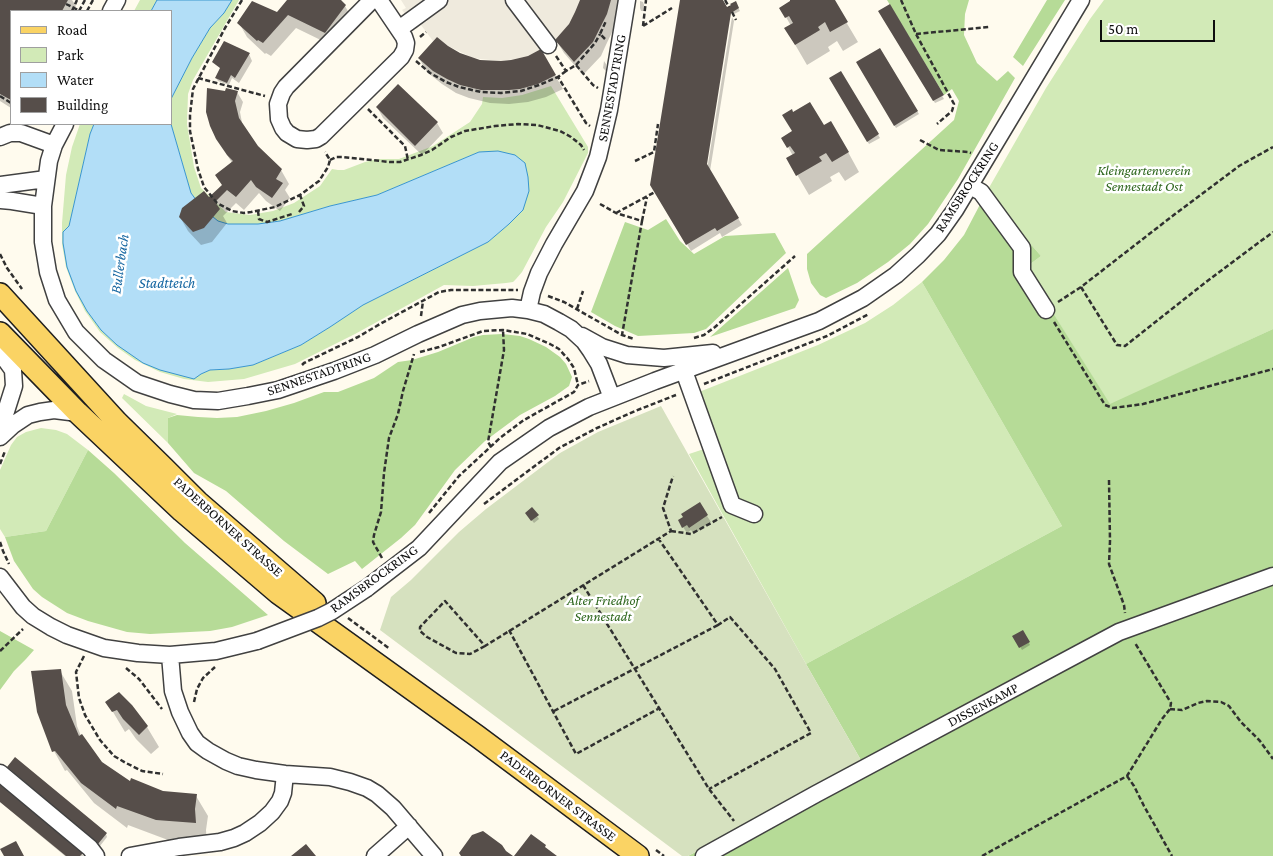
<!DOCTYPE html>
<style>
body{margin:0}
#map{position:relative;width:1273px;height:856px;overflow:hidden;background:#fffbee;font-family:"Crimson Pro",serif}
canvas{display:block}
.legend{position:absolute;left:10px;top:10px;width:162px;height:115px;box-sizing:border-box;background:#fff;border:1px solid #9f9f9f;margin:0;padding:6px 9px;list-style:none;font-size:15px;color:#0e0e0e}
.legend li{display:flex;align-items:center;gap:10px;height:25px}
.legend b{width:25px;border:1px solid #9f9f9f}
.scale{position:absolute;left:1100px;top:20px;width:115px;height:22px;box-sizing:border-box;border:2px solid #0e0e0e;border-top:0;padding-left:6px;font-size:15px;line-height:18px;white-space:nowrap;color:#0e0e0e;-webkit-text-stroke:4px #fff;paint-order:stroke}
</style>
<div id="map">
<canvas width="1273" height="856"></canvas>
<ul class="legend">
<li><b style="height:6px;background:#fad364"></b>Road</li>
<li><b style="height:14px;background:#d2eab7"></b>Park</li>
<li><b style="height:14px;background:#b2def7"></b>Water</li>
<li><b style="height:14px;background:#564e4a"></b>Building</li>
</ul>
<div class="scale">50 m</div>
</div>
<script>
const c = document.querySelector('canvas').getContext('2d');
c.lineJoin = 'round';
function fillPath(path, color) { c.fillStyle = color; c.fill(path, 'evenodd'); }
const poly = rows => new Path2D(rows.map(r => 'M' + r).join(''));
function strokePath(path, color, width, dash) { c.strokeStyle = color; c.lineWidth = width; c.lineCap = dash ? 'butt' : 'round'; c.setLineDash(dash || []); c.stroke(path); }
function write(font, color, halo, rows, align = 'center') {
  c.font = font + ' "Crimson Pro",serif'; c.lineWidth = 5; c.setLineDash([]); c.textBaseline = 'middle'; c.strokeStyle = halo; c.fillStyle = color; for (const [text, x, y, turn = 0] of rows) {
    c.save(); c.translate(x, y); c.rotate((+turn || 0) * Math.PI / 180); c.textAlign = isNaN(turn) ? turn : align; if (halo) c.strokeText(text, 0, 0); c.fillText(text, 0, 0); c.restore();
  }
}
const green = poly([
 [140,0,157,0,151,11,134,11],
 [232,0,239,0,193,80,188,94,187,124,194,167,201,188,226,212,250,215,273,211,294,203,320,186,332,169,338,170,344,170,365,162,377,159,399,159,433,146,470,122,482,104,483,97,502,98,522,95,551,86,588,147,588,153,563,202,546,227,522,272,516,279,513,282,506,283,473,286,444,285,355,334,295,364,244,379,208,382,184,379,160,372,135,360,118,348,100,332,85,311,75,291,66,267,62,244,62,223,66,175,72,147,80,124,94,124,90,134,69,226,87,311,101,330,117,345,201,374,210,370,229,369,253,365,301,345,330,327,363,305,488,242,509,224,523,210,479,152,377,195,330,206,280,221,258,224,228,224,218,221,202,208,191,193,171,124,171,99,192,58,210,28,224,13],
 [1104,0,1273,0,1273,329,1110,405,1025,268,1041,256,986,193,1046,88,1090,19],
 [922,282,1062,526,806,664,689,454,716,445,699,392,818,345,865,323,893,305],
 [124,394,146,406,177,414,168,418,168,443,122,398],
 [41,428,56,430,67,434,88,450,46,531,5,537,0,529,0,470,11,445,17,437,26,432]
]);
const forest = poly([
 [887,0,969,0,965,14,964,35,977,63,997,81,1008,71,1015,78,958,179,928,224,910,244,888,262,857,283,826,298,820,295,811,283,807,269,807,254,954,120,959,101,952,89,944,95],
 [1047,0,1065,0,1023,66,1013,57],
 [986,193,1041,256,1025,268,1110,404,1273,329,1273,856,688,856,862,762,806,664,1062,526,922,282,944,260,964,235],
 [666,219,680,241,694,254,725,236,775,233,786,253,706,329,694,333,638,336,615,326,591,312,625,222,648,230],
 [788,268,799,300,795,308,710,337],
 [502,334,520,336,529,339,546,347,560,357,566,364,572,377,569,386,555,396,520,415,485,441,455,470,415,525,401,538,362,569,355,561,328,574,284,541,226,491,194,473,168,443,168,418,177,415,198,417,217,418,237,417,266,411,294,403,324,392,338,392,374,378,398,362,412,360,438,352,474,337,483,335],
 [88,450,114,473,185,543,268,615,232,627,210,631,150,634,127,632,88,621,67,613,42,597,33,589,14,561,5,537,46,531],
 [0,631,34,650,26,659,14,671,0,690]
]);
const cemetery = poly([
 [661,406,806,664,862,762,688,856,682,856,380,630,391,597,411,580,459,532,486,509,560,453,598,432]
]);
const plaza = poly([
 [401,0,580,0,573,17,565,30,555,40,541,49,528,56,515,59,501,61,480,59,471,57,448,46,437,37,433,41,421,25,416,29,402,10,406,8]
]);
const water = poly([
 [157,0,232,0,224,13,210,28,192,58,171,99,171,11,151,11,157,0],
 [94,124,171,124,191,193,202,208,218,221,228,224,258,224,280,221,330,206,377,195,479,152,498,151,515,155,525,163,528,177,529,191,523,210,509,224,488,242,363,305,330,327,301,345,253,365,229,369,210,370,201,374,194,379,160,370,143,363,117,345,101,330,87,311,76,291,67,267,63,243,63,232,69,226,90,134,94,124]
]);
const shadow = poly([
 [0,0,72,0,76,6,73,11,11,11,11,108,0,101],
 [289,0,340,0,345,6,353,20,333,46,296,28,271,56,266,53,265,54,247,37,239,23,277,13],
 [581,0,620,0,614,28,605,47,601,56,583,75,564,53,556,40,570,24],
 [681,0,721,0,705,170,707,170,732,17,734,21,710,171,742,225,722,237,720,233,691,251,652,185],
 [790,0,833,0,858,42,843,51,837,41,828,47,830,51,807,65,786,29,791,26,781,8,791,2],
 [640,1,643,2,644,5,644,11,641,11,640,8],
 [735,2,740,11,732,15,732,13,729,8],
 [889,6,944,99,935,103,881,14],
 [880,49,919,114,896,128,857,63],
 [541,51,563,89,546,97,528,102,509,104,490,103,469,98,456,93,442,84,427,72,419,58,460,54,480,61,506,62,524,59],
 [249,54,252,61,239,83,232,78,229,85,218,81,216,78,220,71,220,66,218,66,214,62],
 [604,61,606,64,606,71,603,68],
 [841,73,880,138,869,144,830,79],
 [398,86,437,123,443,133,422,155,383,118,377,107],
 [237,92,243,102,240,112,243,128,257,147,281,170,289,184,285,190,290,198,280,211,266,201,259,193,244,210,236,203,223,216,227,223,212,242,201,245,188,231,180,217,209,198,223,186,232,163,226,153,226,93],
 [793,113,848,152,859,172,845,181,839,172,830,177,832,181,809,195,788,159,793,156,783,138,793,132],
 [699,504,711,522,694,534,691,530,687,533,679,521],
 [528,516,537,516,539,519,534,523],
 [1023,632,1030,645,1022,650,1014,637],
 [60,671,72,691,77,726,81,736,101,763,131,783,163,792,196,796,208,816,206,830,207,843,168,840,128,825,127,828,94,803,67,770,65,771,54,751],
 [107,702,131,706,147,727,159,747,151,754,136,739,129,729,125,732],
 [8,767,106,834,107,837,100,846,10,770],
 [0,785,82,853,83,856,65,856,0,802]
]);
const building = poly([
 [0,0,68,0,62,11,11,11,11,100,0,94],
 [287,0,341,0,346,5,325,33,288,15,263,43,258,40,257,41,237,23,252,1,277,12],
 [580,0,611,0,607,14,593,42,574,62,555,40,569,24,575,12],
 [680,0,723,0,727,7,731,5,730,4,736,1,739,8,731,13,707,164,739,218,717,231,715,228,686,245,650,185],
 [790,0,835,0,848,22,830,32,825,22,818,27,820,30,795,45,784,28,793,23,789,16,785,18,779,8,790,1],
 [890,4,944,95,933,101,878,11],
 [437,37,448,46,460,53,480,60,501,61,511,60,528,56,541,49,556,75,538,84,520,89,509,90,481,90,460,85,447,79,433,71,418,58],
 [224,41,250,53,235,78,231,75,227,83,215,78,220,68,212,62],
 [880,48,918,111,894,126,856,62],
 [841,71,879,134,867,142,829,78],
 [398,84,438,122,415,146,376,107],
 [207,88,225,91,226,88,238,91,235,101,239,118,258,146,282,169,276,179,283,183,272,198,256,187,251,180,236,197,227,190,215,202,220,209,204,228,193,232,179,217,182,208,204,191,209,197,222,185,215,175,233,161,227,155,216,139,210,126,206,112],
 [810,102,824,125,831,121,849,152,832,162,826,153,819,157,822,161,796,176,786,158,795,153,790,146,787,148,781,138,792,131,782,115,792,109,793,112],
 [700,502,708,515,689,528,687,525,682,528,678,520,683,517,681,514],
 [532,507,539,515,531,521,525,513],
 [1023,630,1030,642,1019,648,1012,636],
 [61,669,66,705,79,736,82,734,102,762,130,781,131,778,163,791,197,794,195,809,196,823,156,820,117,806,116,809,81,783,55,751,52,752,37,712,31,671],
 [119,692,132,705,148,726,139,735,123,719,117,710,112,712,105,702],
 [15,757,107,833,98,844,7,767],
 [0,784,83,853,80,856,66,856,0,802],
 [483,831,502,845,506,851,513,856,461,856,459,853,472,835],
 [531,834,546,845,545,847,557,856,514,856],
 [16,841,24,856,4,856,0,849],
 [306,844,316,856,291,856]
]);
const path = poly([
 [242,0,225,28,193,89,190,115,190,131,198,169,204,187,217,203,232,211,244,213,251,212,275,207,300,195,319,181,328,167,330,160,325,152],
 [725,0,729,7],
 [901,0,916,34,954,104,952,111,937,124],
 [66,4,80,11],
 [72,11,77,0],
 [79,11,85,0],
 [87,11,93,0],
 [732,12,736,20],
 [643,26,672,8],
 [643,26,646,0],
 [916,34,989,27],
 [420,37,426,32],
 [605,39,600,34,606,21],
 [556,56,566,71,576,65,593,85,598,88],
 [416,61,430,73,446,82,459,87,481,92,501,93,521,91,539,85,558,77],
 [576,65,595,43,600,34],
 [566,71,558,77,586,123,590,126],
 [198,78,265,96],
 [0,96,11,103],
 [368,109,405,146,408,160],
 [920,140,939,150,968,152,971,153],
 [330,160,336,157,342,157,390,162,400,162,421,155,432,150,451,137,465,131,495,126,518,124,537,125,560,131,571,137,581,145,584,150],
 [635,161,654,152,658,124],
 [600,204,616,213,642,221,622,335],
 [258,211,259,219,267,222,292,214],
 [299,212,304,206,300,195],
 [616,213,655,192],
 [642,221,647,197],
 [0,254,7,268,22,289],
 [1081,287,1117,345,1125,346,1206,282,1273,232],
 [548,296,564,302,622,335,634,339],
 [1058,302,1081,287,1175,214,1239,166,1273,147],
 [577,309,583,291],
 [421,316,423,301],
 [1054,322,1105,405,1113,408,1143,404,1273,369],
 [694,338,704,335,715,327,795,256],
 [420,352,439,347,483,331,503,330,527,334,550,344,559,349,568,359,574,368,578,385],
 [302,365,304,363,358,337,380,324,439,292,451,290,518,290],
 [704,384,827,336,869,314],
 [491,447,488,442,504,350,503,330],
 [0,464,5,451],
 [1109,480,1110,541,1109,564,1124,605,1125,613],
 [484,504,559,448,597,428,635,411,676,395],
 [429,513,459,476,500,438,524,420,574,392,578,385,589,381],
 [671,531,691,534,722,517],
 [658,538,718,625,730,617,775,669,811,733,709,789],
 [0,542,3,551,9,564],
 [382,558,373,542,374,535,381,512,384,473,389,438,398,414,403,391,414,354],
 [583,585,709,789,734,821],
 [348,618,390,649],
 [509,630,576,754,658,709],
 [485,646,470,654,456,653,427,637,420,631,420,627,445,601,485,646,671,531,663,508,673,476],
 [0,651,23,629],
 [84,656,76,672,79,698,85,715,100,740,114,756,126,763,142,771,163,774],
 [126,668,139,679,162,709],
 [194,702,197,689,203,678,215,667],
 [1170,709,1182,710,1198,703,1207,701,1221,702,1229,706,1241,722,1260,741,1273,759],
 [554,711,718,625],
 [1127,776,1134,786,1144,806,1172,856],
 [656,850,664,856],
 [982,856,1127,776,1162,719,1170,709,1171,703,1135,643]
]);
const minor = poly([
 [372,0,286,87,282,93,278,104,279,119,283,128,287,133,297,139,307,140,316,139,321,136,401,57,405,50,406,43,404,37,379,0],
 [514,0,548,45],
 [111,11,117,0],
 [399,29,439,0],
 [65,124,54,145,49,161,43,206,43,242,48,272,57,300,76,332,104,360,137,383,170,394,194,400,218,401,248,396,278,390,334,371,375,355,418,334,462,315,480,311,512,308,528,310,544,314,559,322,571,329,584,341,591,351,599,364,612,398],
 [0,137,10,133,21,133,54,145],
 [0,185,46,179],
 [970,186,981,192,1022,248,1022,272,1046,310],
 [0,200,12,201,43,206],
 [528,310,532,292,539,273,554,244,585,191,598,157,609,110,627,0],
 [582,336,602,347,627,355,664,358,713,353],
 [0,352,13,370,14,386,0,430],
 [684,371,732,505,754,514],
 [0,437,13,425,28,415,40,412,54,410,78,413],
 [0,577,23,607,33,616,51,627,67,635,104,648,138,653,170,655,216,651,257,641],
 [367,588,419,548,500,462,549,428,589,407,655,381,819,321,863,298,896,275,918,255,938,234,955,210,1081,0],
 [170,655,173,691,180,712,190,733,197,743,208,751,226,761,238,766,256,770,285,774,330,777,350,782,367,788,377,794,393,808,434,856],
 [0,773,90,848,96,856],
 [130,856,179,847,220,842,234,838,245,833,260,823,272,812,280,801,283,793,285,774],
 [375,856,409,826],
 [704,856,816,794,1119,632,1273,576]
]);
const major = poly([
 [0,294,117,422,164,468,198,502,315,603],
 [0,333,78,413,182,511,278,593,477,736,638,856]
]);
const minorBridge = poly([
 [257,641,318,618,332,611,367,588]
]);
const streetNames = [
 ["SENNESTADTRING",612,88,-80],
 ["RAMSBROCKRING",967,187,-57],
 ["SENNESTADTRING",319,374,-19],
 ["PADERBORNER STRASSE",228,527,42],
 ["RAMSBROCKRING",374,579,-36],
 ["DISSENKAMP",983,705,-28],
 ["PADERBORNER STRASSE",558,796,37]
];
const parkNames = [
 ["Kleingartenverein",1144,171],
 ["Sennestadt Ost",1144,187],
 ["Alter Friedhof",603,601],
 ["Sennestadt",603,617]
];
const waterNames = [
 ["Bullerbach",120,264,-82],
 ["Stadtteich",167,283]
];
fillPath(green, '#d2eab7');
fillPath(forest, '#b6db97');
fillPath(cemetery, '#d6e1bf');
fillPath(plaza, '#efeadd');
fillPath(water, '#b2def7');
strokePath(water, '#3995ce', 1);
fillPath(shadow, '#0003');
fillPath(building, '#564e4a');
strokePath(minor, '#414141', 19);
strokePath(major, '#1f1f1f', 24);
strokePath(path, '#303030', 2.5, [5, 2.5]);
strokePath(minor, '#fff', 16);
strokePath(major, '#fad364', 21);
strokePath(minorBridge, '#414141', 19, []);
strokePath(minorBridge, '#fff', 16);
write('14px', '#0e0e0e', '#fff', streetNames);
write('italic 14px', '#2d661d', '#fff', parkNames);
write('italic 15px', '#1566a1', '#fff', waterNames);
</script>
